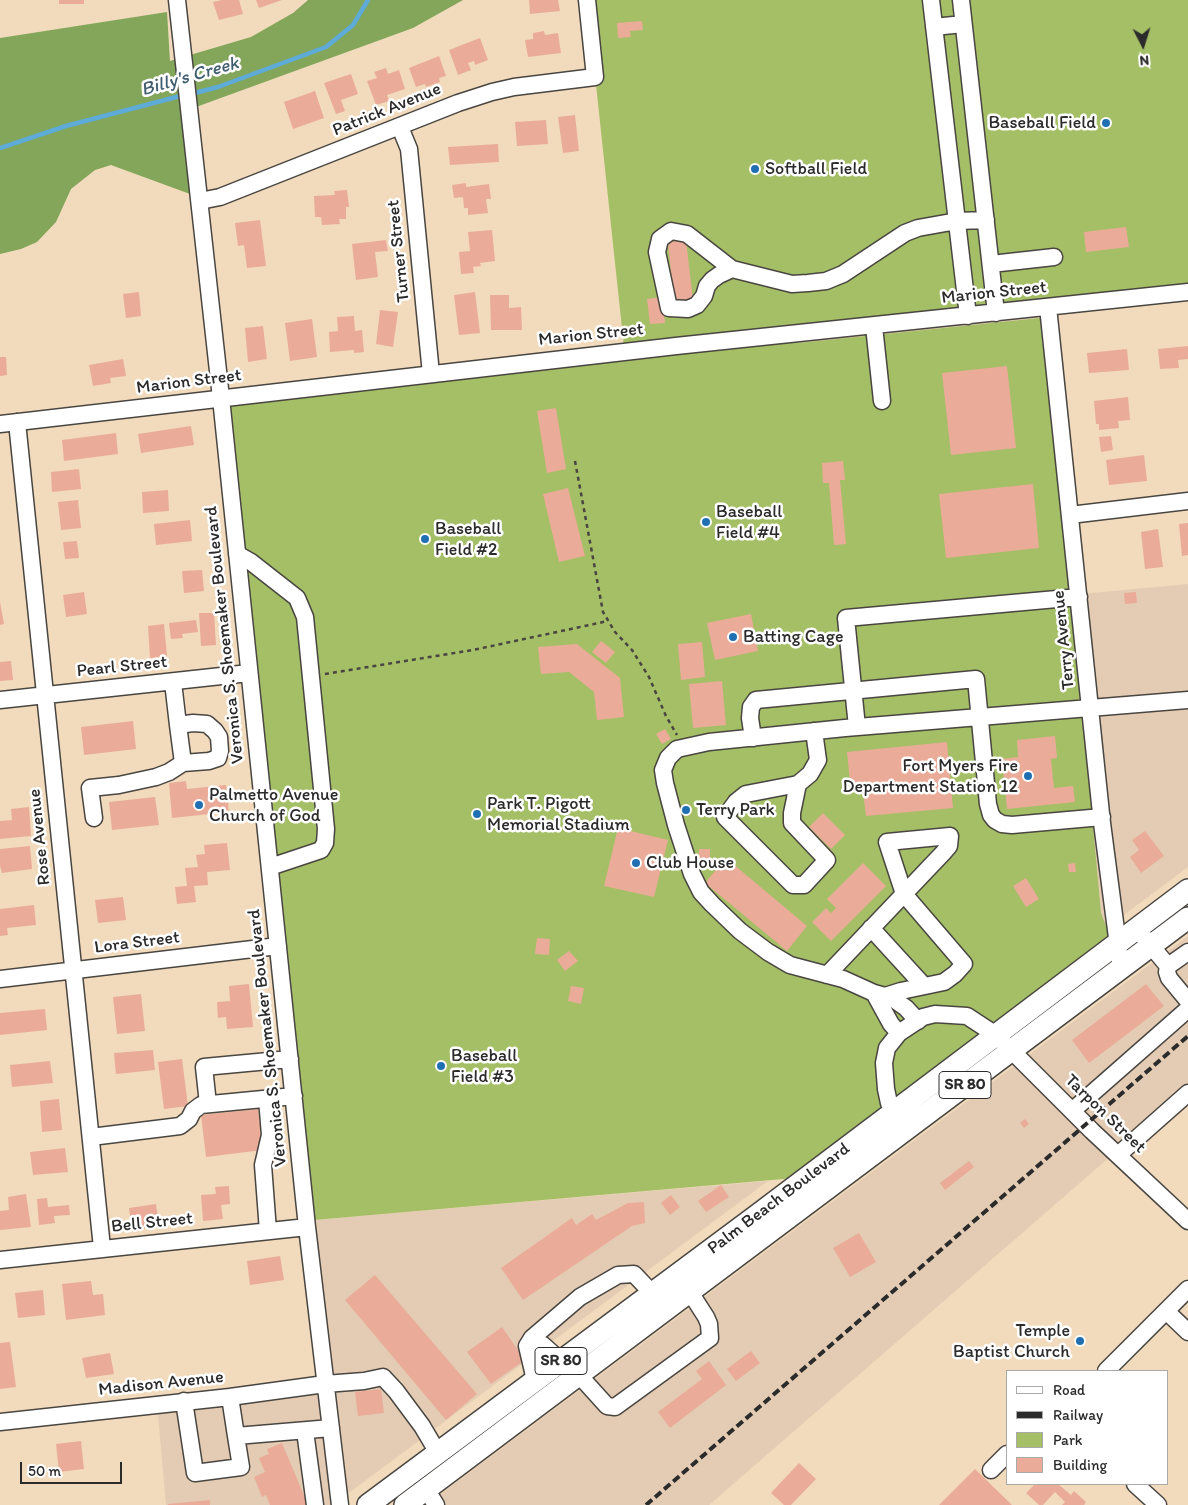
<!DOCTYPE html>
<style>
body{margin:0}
#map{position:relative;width:1188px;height:1505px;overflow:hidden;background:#f1dbbc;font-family:Itim,sans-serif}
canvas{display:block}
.legend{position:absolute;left:1006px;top:1370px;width:162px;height:115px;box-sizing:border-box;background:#fff;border:1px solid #aaa;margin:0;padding:6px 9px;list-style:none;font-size:15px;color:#2b2b2b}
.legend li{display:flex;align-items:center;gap:10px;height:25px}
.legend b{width:25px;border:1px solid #aaa}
.north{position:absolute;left:1118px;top:20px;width:50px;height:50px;-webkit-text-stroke:4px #fff;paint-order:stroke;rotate:175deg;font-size:14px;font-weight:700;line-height:20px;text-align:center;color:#2b2b2b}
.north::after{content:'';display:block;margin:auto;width:18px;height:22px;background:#2b2b2b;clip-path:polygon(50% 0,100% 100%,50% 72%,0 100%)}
.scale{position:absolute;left:20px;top:1462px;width:102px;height:22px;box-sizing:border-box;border:2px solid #2b2b2b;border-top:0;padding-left:6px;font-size:15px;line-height:18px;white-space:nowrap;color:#2b2b2b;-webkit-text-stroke:4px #fff;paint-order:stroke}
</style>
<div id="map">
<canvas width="1188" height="1505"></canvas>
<ul class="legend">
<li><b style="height:6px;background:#fff"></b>Road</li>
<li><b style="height:6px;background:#2b2b2b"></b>Railway</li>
<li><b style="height:14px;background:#a4bf65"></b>Park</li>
<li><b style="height:14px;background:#eaac98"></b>Building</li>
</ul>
<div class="north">N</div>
<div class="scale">50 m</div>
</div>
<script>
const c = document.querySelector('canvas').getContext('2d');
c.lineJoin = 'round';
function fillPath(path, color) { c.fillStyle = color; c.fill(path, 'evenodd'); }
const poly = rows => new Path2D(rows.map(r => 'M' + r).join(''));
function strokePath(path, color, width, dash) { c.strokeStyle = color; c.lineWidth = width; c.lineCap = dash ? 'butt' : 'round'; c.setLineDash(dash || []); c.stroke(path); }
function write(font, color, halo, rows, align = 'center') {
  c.font = font + ' Itim,sans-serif'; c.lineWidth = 5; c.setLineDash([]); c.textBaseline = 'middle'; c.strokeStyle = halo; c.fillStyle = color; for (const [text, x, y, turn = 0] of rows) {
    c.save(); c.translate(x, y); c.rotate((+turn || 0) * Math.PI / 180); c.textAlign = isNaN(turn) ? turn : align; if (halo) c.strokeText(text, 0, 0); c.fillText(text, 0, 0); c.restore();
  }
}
const built = poly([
 [1037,310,1070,595,1188,584,1188,867,1049,971,828,663,797,335],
 [1188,936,1188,1087,1112,1155,709,1505,426,1505],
 [768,1181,346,1495,314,1220],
 [303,1252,333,1505,166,1505,157,1403,318,1387]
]);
const green = poly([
 [587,0,1188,0,1188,287,624,347],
 [1040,318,1082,707,1101,913,1113,944,806,1177,314,1220,228,399,797,336,798,343]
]);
const forest = poly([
 [308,0,463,0,413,28,196,107,190,55,251,37,293,13],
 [167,12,170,61,176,59,190,194,111,165,95,170,71,189,56,222,37,242,21,249,0,254,0,38]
]);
const stream = poly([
 [191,94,218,87,326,47,353,25,368,0],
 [0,148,66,126,184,95]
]);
const building = poly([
 [59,0,84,0,84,4,59,4],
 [222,0,239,0,243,14,219,20,213,2],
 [256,0,282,0,259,8],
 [529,0,558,0,560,11,530,14],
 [642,21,643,30,630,31,631,37,618,38,617,23],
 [544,31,545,35,558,33,561,53,528,57,525,40,533,39,533,33],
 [480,38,488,60,475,65,474,61,468,63,471,70,458,75,449,50],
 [439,56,446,76,439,78,440,82,426,87,425,84,416,87,409,68],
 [386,68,388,74,399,70,405,89,387,95,389,101,376,105,367,81,377,78,374,72],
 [351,74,358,94,341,100,345,111,336,114,324,83],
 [315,91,324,118,293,129,284,102],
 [575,115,579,151,563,153,558,117],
 [546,120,548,144,517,146,515,122],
 [498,144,499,162,450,165,448,147],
 [466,183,466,187,489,184,491,199,486,199,488,213,468,215,468,208,464,208,463,197,454,198,452,185],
 [347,190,349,207,346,207,346,219,339,219,340,224,322,225,321,217,315,217,314,196,335,195,334,191],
 [260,220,266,266,247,268,244,245,238,246,235,223],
 [1126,227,1129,247,1086,252,1084,232],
 [492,230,495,261,480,263,481,266,473,267,474,273,461,274,459,252,470,251,468,232],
 [386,240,388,251,375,252,378,277,356,280,352,244],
 [686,240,693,300,674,302,668,242],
 [139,292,141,316,126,318,123,294],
 [475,292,480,333,459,335,454,295],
 [490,295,509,295,509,308,521,307,522,330,491,330],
 [662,297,665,323,650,324,647,299],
 [380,310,398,312,393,347,376,344],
 [354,316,355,331,362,330,364,352,354,353,354,350,330,352,329,332,338,331,337,317],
 [312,319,317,357,290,361,285,323],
 [263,326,267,359,248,362,245,328],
 [1188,346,1188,359,1178,360,1179,368,1160,369,1158,349],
 [1127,349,1129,370,1089,373,1087,353],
 [0,357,6,357,7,375,0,376],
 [123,359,126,376,110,378,111,383,93,386,89,365],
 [1007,366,1016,448,951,455,942,373],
 [1128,397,1130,420,1118,421,1119,428,1099,430,1099,424,1096,424,1094,401],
 [556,408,566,469,547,473,537,411],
 [191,426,194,445,141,453,138,434],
 [116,433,118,454,64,461,62,440],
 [1111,436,1113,450,1101,452,1099,437],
 [1144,455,1147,481,1109,485,1106,460],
 [843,461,845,480,840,480,846,544,834,545,829,483,823,483,822,463],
 [79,469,81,489,52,492,51,472],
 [1033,484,1039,548,946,558,939,494],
 [568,488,585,556,559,562,543,494],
 [168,490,169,511,143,513,142,492],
 [78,500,81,528,61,530,58,502],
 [190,520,192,541,156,545,154,524],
 [1188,523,1188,555,1182,556,1179,524],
 [1158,529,1163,567,1145,569,1141,532],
 [77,541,79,558,65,559,63,542],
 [202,570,204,591,184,593,182,571],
 [84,592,87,614,66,617,63,595],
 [1136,592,1137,603,1125,604,1124,593],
 [0,602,4,624,0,625],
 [199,613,214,613,216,645,201,646],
 [751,614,758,651,715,660,707,623],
 [196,620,198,632,182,634,183,638,171,639,169,623],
 [164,624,167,656,150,658,148,626],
 [601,641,615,652,606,663,592,652],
 [702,642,705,677,681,680,678,644],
 [577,644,620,678,624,717,597,720,594,692,569,672,541,674,538,647],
 [11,661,13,680,0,681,0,662],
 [722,681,726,725,693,728,689,684],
 [133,721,136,749,84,755,81,727],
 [665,729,671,739,662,744,656,734],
 [1055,736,1057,758,1051,759,1054,788,1073,786,1075,802,1007,809,1002,759,1018,757,1017,740],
 [947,742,953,808,866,816,863,792,850,782,847,752],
 [186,781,187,789,226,785,229,812,172,818,169,783],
 [155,797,159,825,112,830,109,802],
 [29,807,31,836,0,839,0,821,12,820,11,809],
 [823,813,845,835,831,849,809,827],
 [618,828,668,840,654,897,604,886],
 [1145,831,1164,856,1141,873,1130,857,1139,850,1132,840],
 [227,843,230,870,207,872,208,885,194,886,196,902,177,904,175,887,187,886,185,868,198,867,196,855,205,854,204,845],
 [30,846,32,869,2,873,0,866,0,849],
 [699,849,710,849,710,862,699,862],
 [726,858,807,926,787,951,705,883],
 [863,863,886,886,831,941,812,922,826,908,831,913,836,908,827,899],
 [1075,863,1076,872,1069,872,1068,864],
 [1026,878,1039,899,1026,907,1013,886],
 [123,897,126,920,98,923,95,900],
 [34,905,36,925,7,928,8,935,0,936,0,909],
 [537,938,550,939,549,955,535,954],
 [569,951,578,961,565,971,557,960],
 [249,984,253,1027,227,1029,226,1017,218,1018,217,1002,230,1001,229,986],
 [1146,984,1164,1006,1089,1063,1072,1040],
 [571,986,584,988,581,1004,568,1001],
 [141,994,145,1031,117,1034,113,997],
 [45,1009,47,1030,0,1035,0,1013],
 [153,1050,155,1070,116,1074,114,1053],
 [182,1059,188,1106,164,1109,158,1062],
 [50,1061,53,1083,12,1087,10,1065],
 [59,1099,62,1130,42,1132,40,1101],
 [258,1109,263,1150,206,1157,201,1115],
 [1025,1119,1029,1124,1024,1128,1020,1123],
 [65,1148,68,1172,33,1175,30,1152],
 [969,1161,974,1167,945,1190,940,1183],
 [721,1185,729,1197,706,1212,698,1201],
 [229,1186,230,1204,221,1205,223,1219,203,1221,201,1195,216,1194,215,1187],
 [26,1194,31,1227,0,1230,0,1211,9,1210,8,1197],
 [671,1195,680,1207,670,1215,661,1203],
 [47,1198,48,1207,69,1205,70,1215,54,1216,55,1223,39,1225,37,1199],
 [644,1202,645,1223,632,1226,523,1300,501,1268,572,1218,576,1225,592,1214,596,1220,628,1203],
 [156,1204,159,1227,132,1230,129,1208],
 [859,1233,876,1262,850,1277,833,1248],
 [280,1256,284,1280,250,1285,247,1261],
 [375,1275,477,1394,446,1420,345,1300],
 [91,1281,93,1295,103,1294,105,1315,66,1320,62,1284],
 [43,1290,45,1315,18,1318,15,1293],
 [502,1327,525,1360,491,1384,467,1352],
 [10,1342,16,1387,0,1389,0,1343],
 [751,1351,760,1363,736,1381,727,1369],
 [110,1353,114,1374,86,1378,82,1358],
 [709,1361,726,1385,670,1428,658,1412,702,1379,696,1371],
 [381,1389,384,1413,358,1416,355,1392],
 [81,1441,84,1469,59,1472,56,1444],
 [282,1443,308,1505,270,1505,266,1495,262,1497,254,1477,265,1472,259,1458,269,1454,267,1449],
 [799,1463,816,1479,791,1505,784,1505,771,1493],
 [975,1469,1012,1505,939,1505],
 [1035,1484,1058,1484,1071,1495,1074,1491,1086,1502,1084,1505,1062,1505,1065,1502,1055,1492,1043,1505,1039,1505,1026,1493],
 [210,1500,210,1505,168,1505,168,1504]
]);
const path = poly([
 [575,461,603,612,615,632,632,650,649,677,666,716,677,735],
 [325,674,473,650,608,621]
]);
const minor = poly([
 [177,0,221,398,307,1227,340,1505],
 [931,0,968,316],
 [961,0,996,313],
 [934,27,963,24],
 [400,127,409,149,431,374],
 [200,201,220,197,458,103,492,92,514,87,595,77,587,0],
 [991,264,1054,257],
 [732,269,719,275,712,280,707,286,704,296,697,305,688,309,669,308,657,252,660,239,671,231,687,234,732,269,792,284,808,283,826,281,843,274,905,233,918,228,957,221,986,220],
 [1048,307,1102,823,1121,968],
 [874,326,882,401],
 [17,422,102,1248],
 [0,424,676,346,1188,292],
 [1070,515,1188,501],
 [237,554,251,562,297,598,305,617,326,829,325,843,321,850,270,867],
 [173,682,178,725,183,763,209,761,218,758,220,751,219,737,215,731,207,724,193,723,178,725],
 [0,700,249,673],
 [857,727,846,618,1079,597],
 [753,738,750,718,751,707,756,700,976,679,988,804,991,815,995,820,1002,824,1012,825,1102,817],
 [798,784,792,813,792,823,827,860,804,885,793,885,725,817,736,802,746,794,798,784,810,774,818,760,814,731],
 [94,818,90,788,119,785,156,777,169,772,183,763],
 [871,928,924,986],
 [1137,929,1168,966],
 [1188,952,1168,966,1167,972,1169,978,1188,1001],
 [827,975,904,894,943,853,949,846,950,836,887,842,904,894,964,964,955,974,944,982,901,991,885,996],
 [0,979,278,946],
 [874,993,891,1024,899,1033],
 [918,1021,906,1008,892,998,874,993,843,979,790,965,768,952,740,931,712,904,701,892,692,874,676,825,665,783,663,770,668,758,677,749,709,742,845,728,1188,700],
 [267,1099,270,1135,263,1165,268,1231],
 [208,1104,204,1067,290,1059],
 [894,1111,889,1103,886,1089,884,1063,887,1048,899,1033,923,1017,935,1014,967,1016,996,1035,1092,1131,1188,1221],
 [1072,1111,1188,1009],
 [91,1137,180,1126,189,1119,193,1111,201,1105,294,1096],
 [1118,1155,1188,1093],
 [0,1260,307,1227],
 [1166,1311,1188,1332],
 [532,1338,543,1345,561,1361],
 [1106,1371,1188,1289],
 [579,1375,607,1406,615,1407,710,1338,709,1324,706,1317,690,1292],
 [535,1380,527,1346,532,1338,580,1297,618,1275,634,1274,652,1293],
 [230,1397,236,1436,331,1428],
 [184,1401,195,1473,241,1467,236,1436],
 [0,1422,230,1397,325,1384,364,1381,383,1377,396,1391,422,1426,438,1453],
 [305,1431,315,1505],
 [991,1470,1007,1454],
 [1135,1484,1158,1505],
 [426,1489,436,1505]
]);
const major = poly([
 [368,1505,755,1217,1188,890],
 [405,1505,1188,918]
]);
const rail = poly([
 [646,1505,1188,1036]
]);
const markers = [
 [1106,123,5,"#1f6fb2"],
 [755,169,5,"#1f6fb2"],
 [706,522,5,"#1f6fb2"],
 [425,539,5,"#1f6fb2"],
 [733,637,5,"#1f6fb2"],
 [1028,776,5,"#1f6fb2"],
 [199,805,5,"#1f6fb2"],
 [686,810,5,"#1f6fb2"],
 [477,814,5,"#1f6fb2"],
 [636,863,5,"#1f6fb2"],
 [441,1066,5,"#1f6fb2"],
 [1080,1341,5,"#1f6fb2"]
];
const shields = [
 [965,1085,52],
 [561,1361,52]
];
const shieldNames = [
 ["SR 80",965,1085],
 ["SR 80",561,1361]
];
const streetNames = [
 ["Patrick Avenue",387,110,-22],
 ["Turner Street",399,251,-96],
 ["Marion Street",994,293,-6],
 ["Marion Street",591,335,-6],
 ["Marion Street",189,382,-7],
 ["Veronica S. Shoemaker Boulevard",225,635,-96],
 ["Terry Avenue",1064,640,-96],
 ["Pearl Street",122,667,-6],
 ["Rose Avenue",40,837,-96],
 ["Lora Street",137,943,-7],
 ["Veronica S. Shoemaker Boulevard",268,1038,-96],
 ["Tarpon Street",1105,1114,44],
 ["Palm Beach Boulevard",779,1199,-37],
 ["Bell Street",152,1223,-6],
 ["Madison Avenue",161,1384,-6]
];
const poiNames = [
 ["Baseball Field",1096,123,"right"],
 ["Softball Field",765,169],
 ["Baseball",716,512],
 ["Field #4",716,533],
 ["Baseball",435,529],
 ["Field #2",435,550],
 ["Batting Cage",743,637],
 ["Fort Myers Fire",1018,766,"right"],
 ["Department Station 12",1018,787,"right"],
 ["Palmetto Avenue",209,795],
 ["Church of God",209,816],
 ["Park T. Pigott",487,804],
 ["Memorial Stadium",487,825],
 ["Terry Park",696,810],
 ["Club House",646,863],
 ["Baseball",451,1056],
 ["Field #3",451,1077],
 ["Temple",1070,1331,"right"],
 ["Baptist Church",1070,1352,"right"]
];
const waterNames = [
 ["Billy's Creek",190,77,-16]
];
fillPath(built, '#e3ccb3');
fillPath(green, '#a4bf65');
fillPath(forest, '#83a65a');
strokePath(stream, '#5fabd7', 4.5);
fillPath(building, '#eaac98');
strokePath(minor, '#494541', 19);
strokePath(major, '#494541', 24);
strokePath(path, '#494541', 2.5, [4, 4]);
strokePath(minor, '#fff', 16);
strokePath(major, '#fff', 21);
strokePath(rail, '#2b2b2b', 4, [8, 4]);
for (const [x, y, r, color] of markers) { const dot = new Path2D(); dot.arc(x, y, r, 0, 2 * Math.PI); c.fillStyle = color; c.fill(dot); strokePath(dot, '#fff', 2); }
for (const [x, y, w] of shields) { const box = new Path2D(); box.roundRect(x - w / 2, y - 13.5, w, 27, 4); c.fillStyle = '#fff'; c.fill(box); strokePath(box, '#2b2b2b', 1); }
write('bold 16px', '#2b2b2b', null, shieldNames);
write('18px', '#2b2b2b', '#fff', streetNames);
write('18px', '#2b2b2b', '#fff', poiNames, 'left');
write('italic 19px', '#405e70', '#fff', waterNames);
</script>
